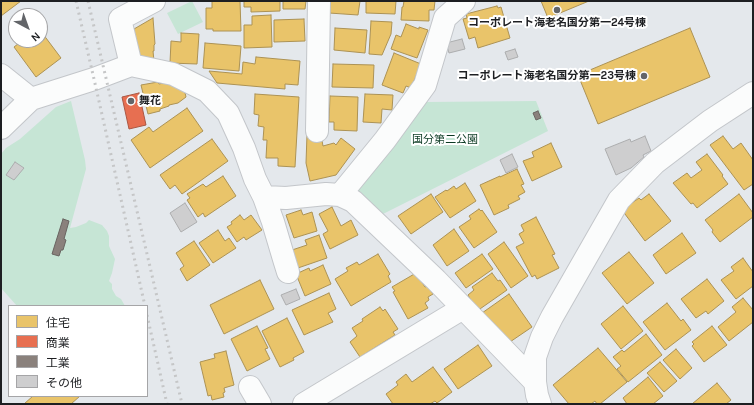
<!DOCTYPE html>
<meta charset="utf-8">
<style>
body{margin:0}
#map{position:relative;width:754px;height:405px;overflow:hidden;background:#e4e8ec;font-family:Karla,"Noto Sans JP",sans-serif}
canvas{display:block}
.frame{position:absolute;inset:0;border:2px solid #1d1f22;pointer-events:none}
.legend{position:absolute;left:8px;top:305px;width:140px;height:92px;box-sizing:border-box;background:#fff;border:1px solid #a5a5a7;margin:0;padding:5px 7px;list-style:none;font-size:12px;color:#1d1f22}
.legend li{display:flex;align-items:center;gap:8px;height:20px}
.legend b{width:20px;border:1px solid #a5a5a7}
.north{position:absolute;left:8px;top:8px;width:40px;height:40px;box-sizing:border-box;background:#fff;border:1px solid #a5a5a7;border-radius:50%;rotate:139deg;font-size:11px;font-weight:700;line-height:16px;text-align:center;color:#1d1f22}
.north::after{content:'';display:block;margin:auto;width:14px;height:18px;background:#636569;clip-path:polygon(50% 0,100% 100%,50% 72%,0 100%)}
</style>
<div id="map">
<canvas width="754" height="405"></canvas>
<div class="frame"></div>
<ul class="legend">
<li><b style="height:11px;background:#e9c46a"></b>住宅</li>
<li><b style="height:11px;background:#e76f51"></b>商業</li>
<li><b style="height:11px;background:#8a817c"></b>工業</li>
<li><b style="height:11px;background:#cececf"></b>その他</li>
</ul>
<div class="north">N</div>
</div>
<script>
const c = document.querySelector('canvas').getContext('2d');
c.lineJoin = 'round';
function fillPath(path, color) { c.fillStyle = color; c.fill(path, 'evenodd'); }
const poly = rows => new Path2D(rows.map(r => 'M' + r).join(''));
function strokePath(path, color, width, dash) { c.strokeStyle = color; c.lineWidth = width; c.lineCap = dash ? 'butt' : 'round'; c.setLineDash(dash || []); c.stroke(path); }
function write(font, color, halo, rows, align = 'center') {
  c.font = font + ' Karla,"Noto Sans JP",sans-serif'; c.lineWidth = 4; c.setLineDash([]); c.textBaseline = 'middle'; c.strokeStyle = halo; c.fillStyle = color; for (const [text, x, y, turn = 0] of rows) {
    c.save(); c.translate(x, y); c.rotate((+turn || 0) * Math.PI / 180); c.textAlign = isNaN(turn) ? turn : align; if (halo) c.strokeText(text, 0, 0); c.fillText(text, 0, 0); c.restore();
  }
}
const green = poly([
 [192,1,203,22,178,34,167,13],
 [71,101,85,160,86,169,70,228,76,227,86,223,89,220,102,225,107,231,109,236,109,246,115,259,112,273,109,281,112,284,112,289,116,296,121,299,125,306,17,306,1,288,1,154,6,148,20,139,56,107],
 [536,101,548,131,379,216,356,190,426,102]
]);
const homes = poly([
 [1,1,21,1,1,16,1,1],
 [212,1,240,1,241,31,213,31,213,29,206,29,206,8,212,8,212,1],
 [244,1,280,1,280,11,251,12,251,7,244,7,244,1],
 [283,1,306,1,305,9,283,9,283,1],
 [330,1,360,1,358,15,329,13,330,1],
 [366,1,396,1,395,14,366,13,366,1],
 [404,1,435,1,434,10,429,10,429,21,401,20,402,7,403,7,404,1],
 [541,1,589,1,548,18,541,1],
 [497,6,498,8,501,7,510,38,478,48,475,37,469,39,463,19,467,18,466,14,497,6],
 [271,15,272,47,244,48,244,25,252,25,252,16,271,15],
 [153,18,155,44,154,45,154,51,153,51,154,61,141,60,140,56,137,56,134,29,153,18],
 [304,19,305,41,274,42,274,20,304,19],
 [371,21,392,22,391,34,382,55,369,54,371,21],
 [406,24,419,29,419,27,428,30,417,58,391,49,396,35,401,37,406,24],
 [335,28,367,30,365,53,334,50,335,28],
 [690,28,710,77,598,124,578,75,690,28],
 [40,30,61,58,36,77,14,47,23,40,40,40,40,30],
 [181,33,199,34,197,64,170,63,171,41,181,42,181,33],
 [205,43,241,46,239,71,203,68,205,43],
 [394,53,421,64,411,88,406,86,403,93,382,85,394,53],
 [256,57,300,61,298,85,285,84,285,89,217,83,209,71,242,74,243,62,255,64,256,57],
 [333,64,374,65,373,88,332,87,333,64],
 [172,81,183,84,186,97,178,103,169,105,169,106,160,109,160,111,148,114,141,85,158,82,159,84,172,81],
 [255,94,299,97,295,167,278,166,278,158,266,158,267,140,263,140,264,127,258,126,259,115,254,114,255,94],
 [365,94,393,95,392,110,382,109,381,123,363,122,365,94],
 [330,96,358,97,357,131,334,130,334,122,329,122,330,96],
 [187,108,203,131,150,168,131,140,149,127,153,132,187,108],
 [307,135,321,135,323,146,334,143,336,145,341,138,355,149,336,175,310,181,306,163,307,135],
 [723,136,733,149,741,143,753,160,753,184,744,190,710,145,723,136],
 [212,139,228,161,182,194,175,185,170,189,160,175,212,139],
 [551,143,562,167,532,181,523,161,534,157,532,152,551,143],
 [707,154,723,175,722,176,728,184,697,208,693,203,691,204,673,183,687,173,691,178,702,170,696,162,707,154],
 [517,169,524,184,521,185,525,192,518,196,520,199,508,205,509,208,494,215,480,185,500,176,500,177,517,169],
 [223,176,236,196,205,217,203,213,198,217,187,200,190,198,187,194,203,184,206,187,223,176],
 [465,183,476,201,450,218,435,197,446,190,447,191,454,186,456,189,465,183],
 [431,194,443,212,411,234,398,216,431,194],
 [649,194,671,221,645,241,622,210,639,198,641,200,649,194],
 [739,194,753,213,753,217,720,242,712,232,713,230,705,220,739,194],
 [332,207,341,226,351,220,358,235,330,249,323,234,328,231,319,214,332,207],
 [479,209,481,211,482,210,497,232,474,248,459,227,471,219,469,216,479,209],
 [301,210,303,215,312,212,317,231,294,238,286,215,301,210],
 [240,215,244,220,251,215,262,230,246,240,244,237,237,242,227,227,232,224,231,222,240,215],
 [536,217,555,254,552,255,559,268,537,279,535,275,532,277,516,247,524,243,519,234,524,231,521,225,536,217],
 [454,229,469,251,447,266,433,245,454,229],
 [218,230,225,241,229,238,236,248,213,263,199,243,218,230],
 [682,233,696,253,666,274,653,255,682,233],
 [319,235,327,258,295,269,289,251,307,245,305,240,319,235],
 [194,241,210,265,187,281,180,269,184,266,176,253,194,241],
 [504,242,528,276,511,288,488,254,504,242],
 [629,252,654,283,627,304,602,273,629,252],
 [378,254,390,274,388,276,391,282,351,306,335,279,348,271,346,268,357,262,359,265,378,254],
 [482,254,493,269,466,288,455,273,482,254],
 [743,258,753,272,753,286,736,299,721,280,734,271,731,267,743,258],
 [323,265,331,284,305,296,296,274,309,268,310,271,323,265],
 [416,273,425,287,428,286,433,294,428,297,429,300,425,303,428,308,408,319,393,292,395,291,392,287,416,273],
 [492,273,498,281,500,280,507,290,477,311,469,300,470,299,468,295,474,290,472,287,492,273],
 [707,279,724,301,708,314,706,311,696,318,681,299,707,279],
 [260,280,274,309,224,334,210,305,260,280],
 [329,293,336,309,328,313,333,322,304,335,292,310,329,293],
 [509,294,532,327,504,346,482,313,509,294],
 [743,298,753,310,753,322,729,341,718,327,736,312,732,307,743,298],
 [667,303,681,321,683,319,691,330,665,350,643,322,667,303],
 [623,306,643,331,621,349,601,324,623,306],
 [380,307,383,311,385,309,398,329,393,332,395,335,360,357,350,342,357,336,352,328,363,321,362,319,380,307],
 [287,318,304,352,293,358,294,360,280,367,262,331,287,318],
 [257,326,268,348,265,349,270,359,247,371,231,339,257,326],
 [712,326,727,345,704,362,692,346,694,344,692,342,712,326],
 [646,334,662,355,628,382,617,369,621,366,613,357,622,350,624,352,646,334],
 [478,345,492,366,458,389,444,369,478,345],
 [598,348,627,382,600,404,597,404,595,401,591,404,569,404,553,385,598,348],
 [676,349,692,368,680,379,663,360,676,349],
 [226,351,234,385,224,388,225,392,223,393,224,397,212,400,211,395,208,396,200,362,215,358,214,354,226,351],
 [660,362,677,381,664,392,647,373,660,362],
 [433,367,452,392,437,403,435,401,430,404,393,404,386,394,398,385,396,382,406,374,412,382,433,367],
 [648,377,663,396,653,404,627,404,623,398,648,377],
 [717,383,731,400,726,404,692,404,717,383],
 [33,396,80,396,71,404,24,404,33,396]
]);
const shops = poly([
 [139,93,146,125,129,129,122,97,139,93]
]);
const industry = poly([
 [538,111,541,118,536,120,533,113,538,111],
 [63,219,69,221,64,239,66,240,63,250,61,250,59,256,52,254,63,219]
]);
const building = poly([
 [462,39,465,49,449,53,446,43,462,39],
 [515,49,518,57,508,60,505,52,515,49],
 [645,136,651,151,643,155,644,157,631,168,616,175,605,149,630,139,631,142,645,136],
 [512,154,518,167,506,173,500,160,512,154],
 [15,162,24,168,14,180,6,175,15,162],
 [185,203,197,222,181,232,170,213,185,203],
 [296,289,300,299,286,305,281,295,296,289]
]);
const street = poly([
 [131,65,120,19,154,1],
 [1,75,31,99],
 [1,128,31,99,94,79,131,65,173,74,207,91,228,113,244,148,255,179,264,197,286,198,326,194,340,195,353,201,436,280,535,382],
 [317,131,319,1],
 [340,195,385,140,425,85,445,18,464,1],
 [264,197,273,222,284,259,288,272],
 [250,387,260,404],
 [304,404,463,308],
 [540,404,537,395,535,382,535,357,542,337,552,317,619,200,655,163,710,121,753,93]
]);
const rail = poly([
 [76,1,94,79,145,306],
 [88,1,182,404],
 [147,315,167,404]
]);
const markers = [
 [557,10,4,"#636569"],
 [644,76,4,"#636569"],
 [131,101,4,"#636569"]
];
const poiNames = [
 ["コーポレート海老名国分第一24号棟",557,23],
 ["コーポレート海老名国分第一23号棟",636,76,"right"],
 ["舞花",139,101,"left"]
];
const parkNames = [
 ["国分第二公園",445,140]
];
fillPath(green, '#c6e5d5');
fillPath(homes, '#e9c46a');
strokePath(homes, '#ac9254', 1);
fillPath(shops, '#e76f51');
strokePath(shops, '#aa5743', 1);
fillPath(industry, '#8a817c');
strokePath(industry, '#696461', 1);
fillPath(building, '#cececf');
strokePath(building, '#acadae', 1);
strokePath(street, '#c3c6ca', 24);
strokePath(street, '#fbfcfc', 22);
strokePath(rail, '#c5c6c7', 3, [2, 4]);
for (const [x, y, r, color] of markers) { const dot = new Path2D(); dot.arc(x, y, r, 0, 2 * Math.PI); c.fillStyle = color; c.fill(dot); strokePath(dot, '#fff', 1.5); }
write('bold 11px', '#1d1f22', '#fff', poiNames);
write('11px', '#0b3a23', '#fff', parkNames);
</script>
